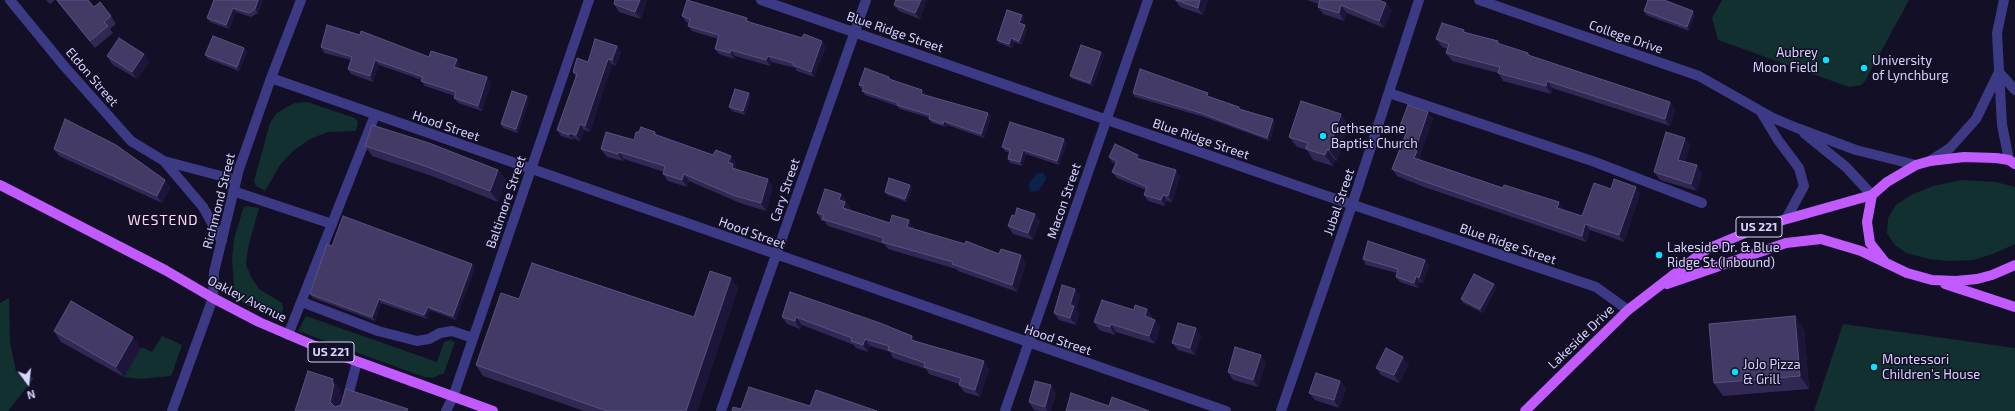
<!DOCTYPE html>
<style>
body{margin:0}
#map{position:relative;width:2015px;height:411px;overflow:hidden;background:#130f26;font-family:"Exo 2",sans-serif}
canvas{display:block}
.north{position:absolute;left:8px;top:363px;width:40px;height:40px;-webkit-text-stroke:3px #130f26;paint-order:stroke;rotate:165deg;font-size:11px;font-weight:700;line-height:16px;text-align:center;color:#d9d4ff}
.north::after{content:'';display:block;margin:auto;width:14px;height:18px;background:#d9d4ff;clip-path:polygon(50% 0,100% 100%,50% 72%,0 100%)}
</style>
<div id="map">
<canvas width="2015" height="411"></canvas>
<div class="north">N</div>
</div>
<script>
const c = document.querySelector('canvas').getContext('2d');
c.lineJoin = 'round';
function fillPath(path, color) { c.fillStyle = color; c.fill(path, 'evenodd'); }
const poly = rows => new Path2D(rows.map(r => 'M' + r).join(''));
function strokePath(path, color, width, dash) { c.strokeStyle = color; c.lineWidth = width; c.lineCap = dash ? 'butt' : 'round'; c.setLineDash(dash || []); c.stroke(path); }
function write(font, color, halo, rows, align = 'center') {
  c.font = font + ' "Exo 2",sans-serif'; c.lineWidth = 3; c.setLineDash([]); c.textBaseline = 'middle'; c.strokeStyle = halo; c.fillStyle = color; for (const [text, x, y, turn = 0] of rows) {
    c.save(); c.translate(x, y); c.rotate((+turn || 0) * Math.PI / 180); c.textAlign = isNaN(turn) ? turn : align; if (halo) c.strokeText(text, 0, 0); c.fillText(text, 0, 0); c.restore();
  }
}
const green = poly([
 [1722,0,1909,0,1865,81,1861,85,1849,87,1718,40,1712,18],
 [307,102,355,118,358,122,356,131,328,132,310,139,293,151,280,165,265,191,256,186,254,181,270,123,277,113,285,108,295,103],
 [1962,180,1996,182,2015,187,2015,244,1993,254,1973,260,1947,261,1929,259,1906,253,1894,244,1887,233,1888,218,1896,205,1911,195,1933,186],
 [246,206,259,208,248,248,246,264,251,277,259,289,282,303,283,309,278,321,243,303,234,290,232,258,234,239,243,209],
 [9,298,10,342,16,371,34,378,8,411,0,411,0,303],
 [306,316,437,362,444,342,450,340,455,342,444,373,433,378,424,377,298,331],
 [1843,324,2015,348,2015,411,1814,411],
 [162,336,182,345,172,374,170,376,140,379,124,377,141,348,142,347,152,352]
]);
const water = poly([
 [1043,172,1046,177,1046,180,1038,191,1030,192,1029,183,1036,174]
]);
const minor = poly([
 [10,0,65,67,131,141,164,161,236,180],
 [761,0,1318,193,1596,287,1628,310],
 [1479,0,1699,76,1773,118,1797,128,1856,150,1916,165],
 [2004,0,1997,33,2002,125,2009,160],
 [1999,72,2015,90],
 [271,78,1226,411],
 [1389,93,1595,162,1702,203],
 [1761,112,1778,140,1799,168,1804,186,1786,219],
 [1804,133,1846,167,1872,195],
 [164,161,203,207,222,241],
 [1930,161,1950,148,1976,119,1999,72],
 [233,191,332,224],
 [302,302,378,331,417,341,429,339,440,333,452,331,473,338],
 [288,335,375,115],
 [172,411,213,298,214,272,239,169,271,78,301,0],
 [344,411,357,362],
 [446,411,453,397,589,0],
 [721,411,866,0],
 [1005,411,1148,0],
 [1281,411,1352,205,1419,0]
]);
const major = poly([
 [0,185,165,270,213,298,259,322,315,346,493,411],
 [1885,262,1870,243,1867,222,1872,195,1887,182,1916,165,1930,161,1964,157,1996,158,2009,160,2015,164],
 [1667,284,1786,243,1821,239,1861,251,1907,273,1932,280,1956,281,1977,279,1992,275,2015,265],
 [1945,284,2015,307],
 [1525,411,1628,310,1707,249,1762,226,1872,195]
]);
const wall = poly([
 [46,0,55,0,50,4],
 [56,0,88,0,94,7,111,16,116,24,110,29,113,33,95,48],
 [214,0,263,0,258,13,251,17,236,12,229,29,210,22,207,18],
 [615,0,647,0,641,19,619,12,614,4],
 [927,0,920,19,899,11,894,5],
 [1175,0,1208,0,1203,15,1180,7],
 [1307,0,1379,0,1386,3,1392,10,1384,28,1347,13,1344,21,1323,14,1318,7,1319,4],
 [1644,11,1695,15,1689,31,1646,15],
 [1022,15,1024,19,1022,24,1025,25,1027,29,1022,45,1014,42,1012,48,999,43,997,40],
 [682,16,747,18,750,23,826,46,814,77,797,71,795,68,772,62,770,66,735,56,734,59,719,54,715,49,718,39,692,31,688,26,689,23,686,22],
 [1464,30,1465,32,1498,41,1500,44,1528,53,1530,56,1670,102,1675,110,1670,126,1552,88,1551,94,1503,81,1498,73,1452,61,1446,53,1448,49,1442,47,1436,39],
 [617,46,621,52,616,66,612,64,590,132,584,130,580,141,574,138,574,140,561,136,557,130,576,77,573,72],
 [321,47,429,57,460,64,459,68,487,77,491,83,482,111,458,103,454,98,455,96,425,86,421,81,422,80,379,65,373,82,351,74,348,69,351,60,324,53],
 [244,48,247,52,239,71,208,59,205,55],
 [1101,52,1104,56,1093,86,1073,79,1070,76],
 [144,54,149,62,137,79,112,64,107,56],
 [891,80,922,90,925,93,925,95,988,113,991,117,984,138,947,125,946,127,932,123,929,119,930,118,900,109,897,106,865,95,862,91,863,89,861,88,859,85],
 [1133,93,1211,97,1241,109,1273,119,1275,123,1270,141,1204,117,1135,97],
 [751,97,745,115,732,111,729,107],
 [529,100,518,133,503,128,501,124],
 [1341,114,1349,125,1337,161,1335,160,1333,166,1313,160,1307,150,1297,147,1289,137],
 [1433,118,1420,155,1421,157,1420,160,1503,188,1559,202,1563,209,1563,210,1582,216,1611,189,1640,193,1624,242,1590,230,1586,242,1424,187,1397,176,1392,169,1406,133,1405,132,1400,126],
 [639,132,655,132,657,136,736,163,735,166,737,170,773,186,766,211,740,203,689,181,687,187,668,181,663,174,664,172,624,159,623,161,607,157,601,149,634,140],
 [1685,138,1690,145,1685,162,1702,173,1697,191,1660,180,1654,172],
 [1067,143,1059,165,1026,154,1022,166,1010,163,1008,159,1010,153,1005,151,1002,147],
 [365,146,498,170,506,180,498,202,432,176,372,156],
 [54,149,165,180,170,188,162,203,59,156],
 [1109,157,1142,160,1180,176,1172,202,1167,201,1165,206,1148,201,1144,195,1146,190,1117,178,1112,172,1116,164,1113,163],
 [910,185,912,189,907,202,887,195,885,192],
 [841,194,846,201,846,202,850,210,890,223,914,228,914,229,999,254,1021,255,1026,263,1017,292,958,271,956,269,888,249,884,244,828,226,824,221,822,221,817,213],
 [1035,214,1040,221,1033,240,1013,234,1008,226,1015,216],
 [332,246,475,268,456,320,430,310,427,319,381,303,375,321,313,298,310,294],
 [1363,259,1425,260,1429,265,1423,283,1420,282,1418,288,1400,282,1396,277,1397,273,1366,265],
 [1494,284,1496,288,1483,313,1463,303,1461,299],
 [738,288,697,411,584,411,483,376,476,365,519,299,694,317],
 [1075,289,1080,296,1076,309,1079,313,1076,325,1059,320,1054,313],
 [790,292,916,341,989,369,980,397,964,392,959,385,959,384,929,374,926,369,893,358,890,352,870,346,868,352,856,348,854,345,802,325,800,329,787,324,782,317],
 [1147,309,1152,316,1152,319,1155,320,1160,327,1155,344,1116,332,1115,335,1099,330,1094,322,1134,310],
 [1196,328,1201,336,1195,355,1178,350,1172,343],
 [1804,329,1809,389,1723,396,1714,383],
 [54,331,141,348,124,377,61,342],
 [1266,362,1258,387,1233,380,1228,372],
 [1409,364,1399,383,1381,375,1376,368],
 [1340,381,1346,388,1339,408,1315,400,1309,393],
 [1056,393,1051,411,1039,411,1034,410,1029,402]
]);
const shadedWall = poly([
 [259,0,263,0,258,13,255,9],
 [640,0,647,0,641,19,635,12],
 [921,0,927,0,920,19,915,13],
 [1200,0,1208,0,1203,15,1198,8],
 [1386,3,1392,10,1384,28,1379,21],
 [1341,5,1347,13,1344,21,1339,13],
 [233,8,236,12,229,29,226,25],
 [1693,11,1695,15,1689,31,1687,27],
 [1022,15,1024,19,1021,27,1019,23],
 [747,18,751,24,746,21],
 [1025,25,1027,29,1022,45,1019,41],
 [1011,38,1014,42,1012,48,1009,44],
 [822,41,826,46,814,77,811,72],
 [617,46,621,52,616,66,612,60],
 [244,48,247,52,239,71,237,67],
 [731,50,735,56,734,59,730,53],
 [1101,52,1104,56,1093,86,1090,83],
 [144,54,149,62,137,79,132,72],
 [768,56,772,62,770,66,766,60],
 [457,59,460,64,458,72,454,67],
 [608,59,612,64,590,132,585,126],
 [375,60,379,65,373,82,370,76],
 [487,77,491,83,482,111,478,106],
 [1547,81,1552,88,1551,94,1546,86],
 [922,90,925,93,924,97,921,94],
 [749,93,751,97,745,115,743,111],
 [527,96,529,100,518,133,516,129],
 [1670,102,1675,110,1670,126,1665,119],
 [1428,112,1433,118,1420,155,1421,157,1419,165,1414,158,1415,150],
 [988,113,991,117,984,138,981,134],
 [1341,114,1349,125,1337,161,1329,150],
 [1273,119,1275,123,1270,141,1267,138],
 [944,121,947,125,946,127,943,124],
 [580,124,584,130,580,141,576,135],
 [570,133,574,138,574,140,569,135],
 [1685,138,1690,145,1684,167,1678,160],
 [1064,139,1067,143,1059,165,1057,161],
 [1023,150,1026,154,1022,166,1020,162],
 [1327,150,1335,160,1333,166,1325,155],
 [619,152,624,159,623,161,618,154],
 [1138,155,1142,160,1136,158],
 [731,156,736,163,735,166,738,171,737,175,728,162],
 [1697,165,1702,173,1697,191,1691,184],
 [498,170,506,180,498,202,490,191],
 [1176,170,1180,176,1172,202,1168,196],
 [684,174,689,181,687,187,682,180],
 [768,179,773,186,766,211,761,203],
 [165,180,170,188,162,203,157,196],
 [910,185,912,189,907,202,905,199],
 [1636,187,1640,193,1624,242,1619,235],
 [841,194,851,209,849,215,839,200],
 [1163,195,1167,201,1165,206,1161,200],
 [1559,202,1563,209,1561,215,1557,208],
 [1035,214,1040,221,1033,240,1028,233],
 [909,220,914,228,912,234,907,227],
 [1585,224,1590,230,1586,242,1582,236],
 [1021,255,1026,263,1017,292,1012,285],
 [1425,260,1429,265,1423,283,1419,278],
 [472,264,475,268,456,320,453,316],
 [1416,276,1420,282,1418,288,1414,283],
 [731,278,738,288,697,411,686,411],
 [1494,284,1496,288,1483,313,1480,309],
 [1075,289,1080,296,1076,309,1079,313,1076,325,1070,318,1070,305],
 [379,299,381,303,375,321,372,317],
 [428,307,430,310,427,319,424,315],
 [1147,309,1152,316,1150,324,1145,316],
 [1795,316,1804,329,1809,389,1800,376],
 [796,317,802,325,800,329,795,321],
 [1155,320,1160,327,1155,344,1149,336],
 [1111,324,1116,332,1115,335,1110,327],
 [1196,328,1201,336,1195,355,1190,348],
 [912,336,918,343,911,340],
 [133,337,141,348,124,377,116,367],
 [865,339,870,346,868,352,863,345],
 [1261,355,1266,362,1258,387,1253,380],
 [1403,357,1409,364,1399,383,1394,375],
 [984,361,989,369,980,397,975,390],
 [333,379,341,390,340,392,342,395,338,411,330,402,332,383],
 [1340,381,1346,388,1339,408,1334,400],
 [1051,385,1056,393,1051,411,1048,411,1045,407]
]);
const building = poly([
 [57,0,88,0,94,7,100,2,111,16,104,22,108,26,90,41,57,0],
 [214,0,258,0,255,9,249,13,233,8,226,25,207,18,214,0],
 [615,0,640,0,635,12,614,4,615,0],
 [687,0,747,18,746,21,802,38,804,34,822,41,811,72,793,65,793,63,768,56,766,60,731,50,730,53,715,49,719,35,688,26,690,19,682,16,687,0],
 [896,0,921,0,915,13,894,5,896,0],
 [1176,0,1200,0,1198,8,1176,0],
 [1320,0,1379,0,1386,3,1379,21,1341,5,1339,13,1318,7,1320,0],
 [1648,0,1664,0,1693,11,1687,27,1644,11,1648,0],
 [1007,10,1022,15,1019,23,1025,25,1019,41,1011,38,1009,44,997,40,1007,10],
 [1442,23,1464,30,1463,32,1498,41,1497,43,1528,53,1528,55,1670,102,1665,119,1547,81,1546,86,1498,73,1500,67,1446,53,1449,44,1436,39,1442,23],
 [327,25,360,35,361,31,429,57,431,51,457,59,454,67,487,77,478,106,454,98,456,92,421,81,423,77,375,60,370,76,348,69,352,57,321,47,327,25],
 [213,36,244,48,237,67,205,55,213,36],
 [119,38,144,54,132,72,107,56,119,38],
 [595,39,617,46,612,60,608,59,585,126,580,124,576,135,570,133,569,135,557,130,577,74,573,72,577,58,588,62,595,39],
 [1081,45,1101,52,1090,83,1070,76,1081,45],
 [865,68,889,77,889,79,922,90,921,94,988,113,981,134,944,121,943,124,929,119,930,115,897,105,898,103,862,91,864,86,859,85,865,68],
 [1140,69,1208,93,1207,96,1239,107,1239,109,1273,119,1267,138,1201,113,1133,93,1140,69],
 [735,89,749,93,743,111,729,107,735,89],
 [512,91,527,96,516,129,501,124,512,91],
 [1301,101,1341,114,1329,150,1327,150,1325,155,1306,149,1308,143,1289,137,1301,101],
 [1408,105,1428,112,1415,150,1417,151,1414,158,1503,188,1504,185,1559,202,1557,208,1582,216,1594,183,1611,189,1614,179,1636,187,1619,235,1585,224,1582,236,1420,180,1392,169,1408,128,1400,126,1408,105],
 [65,119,116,145,165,180,157,196,54,149,65,119],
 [1010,122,1064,139,1057,161,1023,150,1020,162,1008,159,1010,150,1002,147,1010,122],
 [372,125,429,143,498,170,490,191,425,166,365,146,372,125],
 [641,127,655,132,654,134,713,155,716,150,731,156,728,162,733,164,732,168,768,179,761,203,735,196,684,174,682,180,663,174,665,166,619,152,618,154,601,149,606,132,634,140,636,132,639,132,641,127],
 [1666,132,1685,138,1678,160,1697,165,1691,184,1654,172,1666,132],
 [1115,144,1138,155,1136,158,1176,170,1168,196,1163,195,1161,200,1144,195,1147,187,1112,172,1117,161,1109,157,1115,144],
 [889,178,910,185,905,199,885,192,889,178],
 [825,189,841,194,839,200,845,202,843,208,890,223,892,215,909,220,907,227,965,244,966,241,999,254,1001,249,1021,255,1012,285,952,264,953,262,882,242,884,238,822,219,824,215,817,213,825,189],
 [1017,208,1035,214,1028,233,1008,226,1012,215,1015,216,1017,208],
 [343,216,472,264,453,316,428,307,424,315,379,299,372,317,310,294,327,244,332,246,343,216],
 [1368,241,1425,260,1419,278,1416,276,1414,283,1396,277,1398,269,1363,259,1368,241],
 [532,263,694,317,710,271,731,278,686,411,607,411,476,365,501,293,519,299,532,263],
 [1474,274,1494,284,1480,309,1461,299,1474,274],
 [1062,285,1075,289,1070,305,1074,306,1070,318,1054,313,1062,285],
 [790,292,880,323,912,336,911,340,984,361,975,390,959,385,961,378,924,367,925,363,888,350,889,346,865,339,863,345,851,341,852,338,796,317,795,321,782,317,790,292],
 [1102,300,1134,310,1135,305,1147,309,1145,316,1155,320,1149,336,1111,324,1110,327,1094,322,1102,300],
 [71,301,133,337,116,367,54,331,71,301],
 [1795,316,1800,376,1714,383,1709,324,1795,316],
 [1178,323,1196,328,1190,348,1172,343,1178,323],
 [1235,347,1261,355,1253,380,1228,372,1235,347],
 [1386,348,1403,357,1394,375,1376,368,1386,348],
 [308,371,333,379,332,383,334,384,330,402,335,407,341,405,346,389,408,409,407,411,295,411,308,371],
 [1316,373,1340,381,1334,400,1309,393,1316,373],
 [1035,381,1051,385,1045,407,1029,402,1035,381],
 [749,387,810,406,816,390,877,411,732,411,733,407,741,409,749,387],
 [1071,393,1109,406,1112,397,1149,411,1066,411,1071,393]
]);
const markers = [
 [1826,60,4,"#00e5ff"],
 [1864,68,4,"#00e5ff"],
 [1323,136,4,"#00e5ff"],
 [1659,255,4,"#00e5ff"],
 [1874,367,4,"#00e5ff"],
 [1735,372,4,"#00e5ff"]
];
const shields = [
 [1759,227,46],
 [331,352,46]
];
const shieldNames = [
 ["US 221",1759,227],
 ["US 221",331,352]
];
const streetNames = [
 ["Blue Ridge Street",895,32,19],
 ["College Drive",1626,37,19],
 ["Eldon Street",92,77,49],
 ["Hood Street",446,126,19],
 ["Blue Ridge Street",1201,139,19],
 ["Cary Street",785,190,-71],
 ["Richmond Street",219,201,-76],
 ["Macon Street",1064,201,-71],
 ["Baltimore Street",506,202,-71],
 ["Jubal Street",1339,202,-71],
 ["Hood Street",752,233,20],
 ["Blue Ridge Street",1508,244,19],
 ["Oakley Avenue",247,299,27],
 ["Lakeside Drive",1581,337,-44],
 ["Hood Street",1058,340,19]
];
const poiNames = [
 ["Aubrey",1818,53,"right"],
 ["Moon Field",1818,68,"right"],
 ["University",1872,61],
 ["of Lynchburg",1872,76],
 ["Gethsemane",1331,129],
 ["Baptist Church",1331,144],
 ["Lakeside Dr. & Blue",1667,248],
 ["Ridge St.(Inbound)",1667,263],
 ["Montessori",1882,360],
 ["Children's House",1882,375],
 ["JoJo Pizza",1743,365],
 ["& Grill",1743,380]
];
const neighbourhoodNames = [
 ["WESTEND",163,220]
];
fillPath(green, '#12302f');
fillPath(water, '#0c2248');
strokePath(minor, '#3d3a85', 10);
strokePath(major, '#c25bff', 10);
fillPath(wall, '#312854');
fillPath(shadedWall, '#1d163a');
fillPath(building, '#433a66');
strokePath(building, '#5a527e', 1);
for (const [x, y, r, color] of markers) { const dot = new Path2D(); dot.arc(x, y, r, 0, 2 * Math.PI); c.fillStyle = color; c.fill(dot); strokePath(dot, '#130f26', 1.5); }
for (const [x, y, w] of shields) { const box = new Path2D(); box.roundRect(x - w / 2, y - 10, w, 20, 3); c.fillStyle = '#130f26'; c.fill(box); strokePath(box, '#d9d4ff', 1); }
write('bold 12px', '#d9d4ff', null, shieldNames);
write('13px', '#d9d4ff', '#130f26', streetNames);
write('13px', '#d9d4ff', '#130f26', poiNames, 'left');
c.letterSpacing = '1px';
write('14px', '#ffd6f0', '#130f26', neighbourhoodNames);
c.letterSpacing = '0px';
</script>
